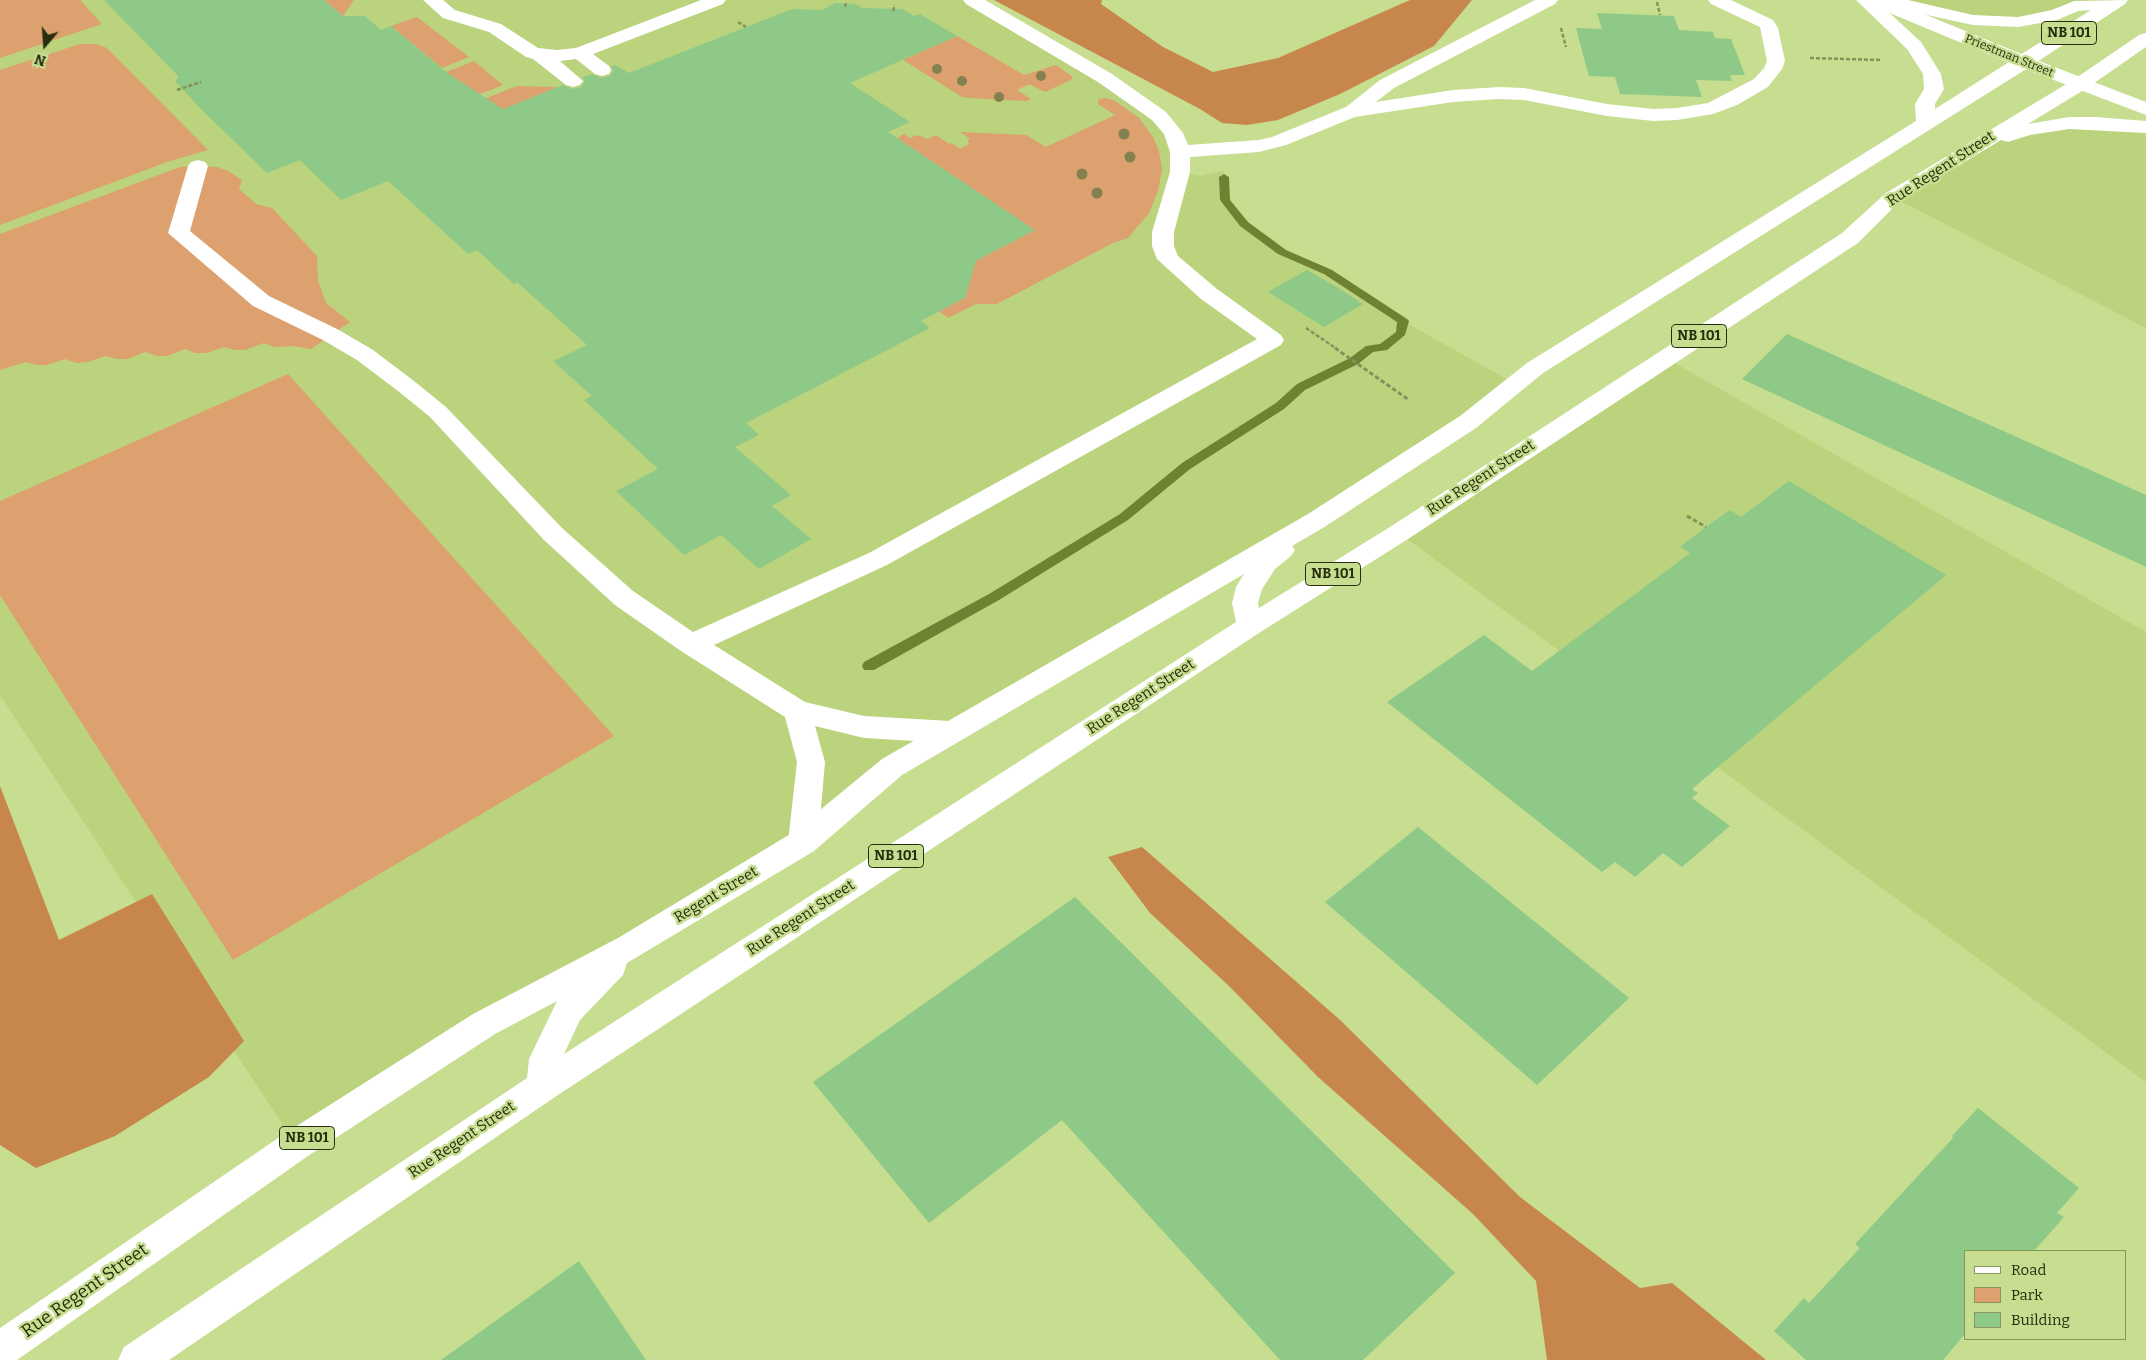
<!DOCTYPE html>
<style>
body{margin:0}
#map{position:relative;width:2146px;height:1360px;overflow:hidden;background:#c7dd8f;font-family:Bitter,serif}
canvas{display:block}
.legend{position:absolute;left:1964px;top:1250px;width:162px;height:90px;box-sizing:border-box;background:#c7dd8f;border:1px solid #87975b;margin:0;padding:6px 9px;list-style:none;font-size:15px;color:#262e0e}
.legend li{display:flex;align-items:center;gap:10px;height:25px}
.legend b{width:25px;border:1px solid #87975b}
.north{position:absolute;left:20px;top:20px;width:50px;height:50px;-webkit-text-stroke:4px #c7dd8f;paint-order:stroke;rotate:198deg;font-size:14px;font-weight:700;line-height:20px;text-align:center;color:#262e0e}
.north::after{content:'';display:block;margin:auto;width:18px;height:22px;background:#262e0e;clip-path:polygon(50% 0,100% 100%,50% 72%,0 100%)}
</style>
<div id="map">
<canvas width="2146" height="1360"></canvas>
<ul class="legend">
<li><b style="height:6px;background:#fff"></b>Road</li>
<li><b style="height:14px;background:#dca16e"></b>Park</li>
<li><b style="height:14px;background:#8fc988"></b>Building</li>
</ul>
<div class="north">N</div>
</div>
<script>
const c = document.querySelector('canvas').getContext('2d');
c.lineJoin = 'round';
function fillPath(path, color) { c.fillStyle = color; c.fill(path, 'evenodd'); }
const poly = rows => new Path2D(rows.map(r => 'M' + r).join(''));
function strokePath(path, color, width, dash) { c.strokeStyle = color; c.lineWidth = width; c.lineCap = dash ? 'butt' : 'round'; c.setLineDash(dash || []); c.stroke(path); }
function write(font, color, halo, rows, align = 'center') {
  c.font = font + ' Bitter,serif'; c.lineWidth = 5; c.setLineDash([]); c.textBaseline = 'middle'; c.strokeStyle = halo; c.fillStyle = color; for (const [text, x, y, turn = 0] of rows) {
    c.save(); c.translate(x, y); c.rotate((+turn || 0) * Math.PI / 180); c.textAlign = isNaN(turn) ? turn : align; if (halo) c.strokeText(text, 0, 0); c.fillText(text, 0, 0); c.restore();
  }
}
const built = poly([
 [0,0,972,0,1159,116,1180,172,1201,176,1224,171,1226,200,1244,224,1282,252,1328,272,1403,321,1515,384,1468,422,950,732,803,842,296,1145,0,695],
 [1884,0,2119,0,2114,3,2057,15,1973,20],
 [2069,123,2146,127,2146,328,1893,197,1978,145],
 [1666,358,2146,632,2146,1082,1399,533]
]);
const green = poly([
 [0,0,80,0,102,24,0,58],
 [324,0,354,0,343,16],
 [417,17,469,57,442,68,391,26],
 [957,36,1024,75,1056,65,1073,77,1071,80,1045,92,1029,84,1017,90,1031,99,1026,101,970,98,962,97,903,60],
 [80,44,96,44,107,48,208,150,167,162,0,225,0,70],
 [474,61,503,85,393,129,446,72],
 [517,86,557,87,431,144,413,127],
 [1104,98,1114,100,1139,118,1153,137,1159,151,1162,169,1158,191,1149,213,1128,238,1113,243,997,304,976,304,948,318,914,293,1034,230,897,138,904,134,910,138,917,135,928,139,936,135,949,144,952,143,960,149,969,144,968,140,970,139,960,132,1026,135,1046,147,1115,115,1098,104,1098,100],
 [198,166,217,167,228,171,242,180,239,189,256,204,272,208,317,256,318,281,326,303,350,322,311,349,293,346,274,347,264,343,245,350,234,350,224,347,207,353,195,353,185,349,167,356,157,356,145,352,127,359,117,359,105,356,88,362,77,363,65,359,47,365,37,365,26,362,0,370,0,234,180,167],
 [288,374,614,736,233,960,0,595,0,501]
]);
const forest = poly([
 [994,0,1102,0,1101,4,1163,47,1213,72,1278,58,1410,0,1472,0,1434,46,1340,94,1278,120,1247,125,1222,123,1200,109],
 [0,786,59,940,152,894,244,1041,209,1077,115,1136,36,1168,0,1145],
 [1142,847,1339,1019,1520,1197,1640,1288,1672,1283,1766,1360,1547,1360,1536,1281,1473,1214,1318,1077,1229,986,1150,913,1108,857]
]);
const stream = poly([
 [1224,174,1229,177,1230,200,1248,222,1286,250,1332,270,1407,319,1409,321,1405,335,1387,350,1373,352,1358,364,1305,390,1284,409,1190,469,1128,520,999,600,874,670,864,670,862,666,864,662,989,594,1120,514,1182,463,1276,403,1297,384,1350,358,1366,346,1380,344,1396,332,1397,322,1324,274,1278,254,1240,226,1220,200,1219,177,1224,174]
]);
const building = poly([
 [104,0,324,0,343,16,365,16,381,30,391,26,446,72,503,109,563,85,572,89,581,87,585,81,582,77,592,74,601,78,610,76,613,71,611,66,615,65,629,73,792,9,822,10,835,3,855,4,863,8,902,9,914,16,920,14,957,36,850,83,910,122,888,132,1035,230,976,261,965,298,921,321,930,328,746,423,759,435,735,447,791,495,772,506,811,539,759,569,721,535,684,555,616,491,658,469,584,400,592,396,553,361,587,345,517,282,514,284,477,250,468,254,388,181,341,200,300,160,267,173,201,109,175,81,179,77],
 [1597,13,1674,16,1679,30,1713,32,1715,38,1731,39,1745,75,1730,75,1732,81,1696,80,1702,97,1620,94,1615,77,1589,76,1586,66,1576,28,1602,29],
 [1307,270,1338,288,1363,304,1324,327,1268,292],
 [1787,334,2146,495,2146,567,1742,379],
 [1789,481,1946,575,1692,789,1698,793,1692,798,1730,826,1682,867,1663,853,1635,877,1615,862,1602,872,1387,702,1484,635,1532,671,1690,553,1680,547,1706,527,1730,510,1741,517],
 [1418,827,1629,998,1537,1085,1325,902],
 [1075,897,1455,1273,1363,1360,1280,1360,1062,1120,929,1223,813,1082],
 [1978,1108,2079,1188,2057,1213,2064,1217,2034,1251,1965,1251,1965,1334,1943,1360,1806,1360,1774,1331,1804,1298,1809,1303,1860,1248,1855,1244,1953,1138,1952,1136],
 [579,1261,646,1360,441,1360]
]);
const pathFar1 = poly([
 [1657,2,1660,15],
 [845,7,846,3],
 [893,11,895,5],
 [738,22,746,27],
 [1561,28,1566,47],
 [1810,58,1881,60],
 [177,90,201,82],
 [1306,328,1337,349]
]);
const path = poly([
 [1335,348,1409,400],
 [1687,516,1706,527]
]);
const minor = poly([
 [423,0,443,0,455,10,501,24,538,48,557,50,576,48,701,0,726,0,723,4,593,54,609,66,611,70,609,74,602,76,595,74,576,59,560,61,583,81,580,85,573,87,566,85,533,59,526,57,489,32,443,18,423,0],
 [963,0,985,0,1112,74,1166,112,1183,133,1188,145,1259,140,1272,137,1346,107,1380,80,1535,0,1558,0,1555,4,1394,88,1376,102,1453,90,1499,87,1524,88,1607,104,1653,109,1677,108,1708,103,1754,79,1764,68,1767,61,1760,27,1711,4,1708,0,1731,0,1773,20,1778,28,1785,61,1782,69,1768,87,1737,105,1713,114,1677,120,1653,121,1607,116,1524,100,1499,99,1453,102,1355,117,1286,145,1259,152,1190,157,1190,172,1174,232,1174,246,1178,256,1217,289,1281,335,1284,340,1281,345,887,565,714,645,805,702,864,716,950,721,960,724,964,732,960,740,950,743,864,738,815,726,825,762,818,842,814,851,803,854,792,851,788,842,797,762,785,717,681,651,615,605,544,540,430,417,398,391,357,360,323,340,253,306,168,233,188,166,191,162,198,160,205,162,208,166,190,231,269,296,339,330,373,350,414,381,446,407,562,528,633,591,693,632,869,553,1257,339,1201,299,1157,259,1152,246,1152,232,1170,172,1170,152,1164,134,1152,120,1098,82,966,4,963,0],
 [1865,0,1890,0,2031,58,2146,102,2146,115,2017,66,1868,4,1865,0]
]);
const major = poly([
 [1856,0,1908,0,1973,15,2018,17,2052,10,2074,1,2128,0,2125,4,2031,66,1543,373,1476,428,1326,526,1292,546,1295,550,1291,556,1275,569,1262,589,1258,603,1259,608,1390,527,1842,233,1886,193,2073,80,2139,35,2146,33,2146,47,2087,88,2028,124,2069,117,2096,117,2146,121,2146,133,2069,129,2030,135,2008,142,2001,140,1900,201,1858,243,1408,539,1259,633,555,1097,169,1360,118,1360,124,1347,527,1078,529,1059,557,1001,495,1034,308,1156,17,1360,0,1360,0,1328,284,1134,473,1014,618,938,792,833,882,759,1308,514,1460,416,1527,363,1916,121,1915,104,1924,89,1923,74,1907,49,1856,0],
 [1881,5,1973,25,2018,27,2057,20,2078,11,2091,10,1935,109,1935,104,1944,89,1941,74,1921,42,1881,5],
 [1244,574,1236,587,1232,603,1236,622,564,1054,580,1020,623,975,627,963,814,851,902,775,1244,574]
]);
const trees = [
 [937,69,5],
 [1041,76,5],
 [962,81,5],
 [999,97,5],
 [1124,134,5.5],
 [1130,157,5.5],
 [1082,174,5.5],
 [1097,193,5.5]
];
const farStreetnames = [
 ["Priestman Street",2009,56,22]
];
const shields = [
 [2069,33,55],
 [1699,336,55],
 [1333,574,55],
 [896,856,55],
 [307,1138,55]
];
const shieldNames = [
 ["NB 101",2069,33],
 ["NB 101",1699,336],
 ["NB 101",1333,574],
 ["NB 101",896,856],
 ["NB 101",307,1138]
];
const streetNames = [
 ["Rue Regent Street",1941,169,-33],
 ["Rue Regent Street",1481,478,-33],
 ["Rue Regent Street",1141,697,-33],
 ["Regent Street",716,895,-31],
 ["Rue Regent Street",801,918,-33],
 ["Rue Regent Street",462,1140,-34]
];
const nearStreetnames = [
 ["Rue Regent Street",85,1291,-35]
];
fillPath(built, '#bbd37d');
fillPath(green, '#dca16e');
fillPath(forest, '#c7874c');
fillPath(stream, '#6e8232');
fillPath(building, '#8fc988');
strokePath(pathFar1, '#839359', 2.5, [4, 2]);
strokePath(path, '#839359', 3, [4.5, 2.5]);
fillPath(minor, '#fff');
fillPath(major, '#fff');
c.fillStyle = '#85804f';
for (const [x, y, r] of trees) { c.beginPath(); c.arc(x, y, r, 0, 2 * Math.PI); c.fill(); }
write('12px', '#262e0e', '#c7dd8f', farStreetnames);
for (const [x, y, w] of shields) { const box = new Path2D(); box.roundRect(x - w / 2, y - 11.5, w, 23, 4); c.fillStyle = '#c7dd8f'; c.fill(box); strokePath(box, '#262e0e', 1); }
write('bold 14px', '#262e0e', null, shieldNames);
write('15px', '#262e0e', '#c7dd8f', streetNames);
write('18px', '#262e0e', '#c7dd8f', nearStreetnames);
</script>
